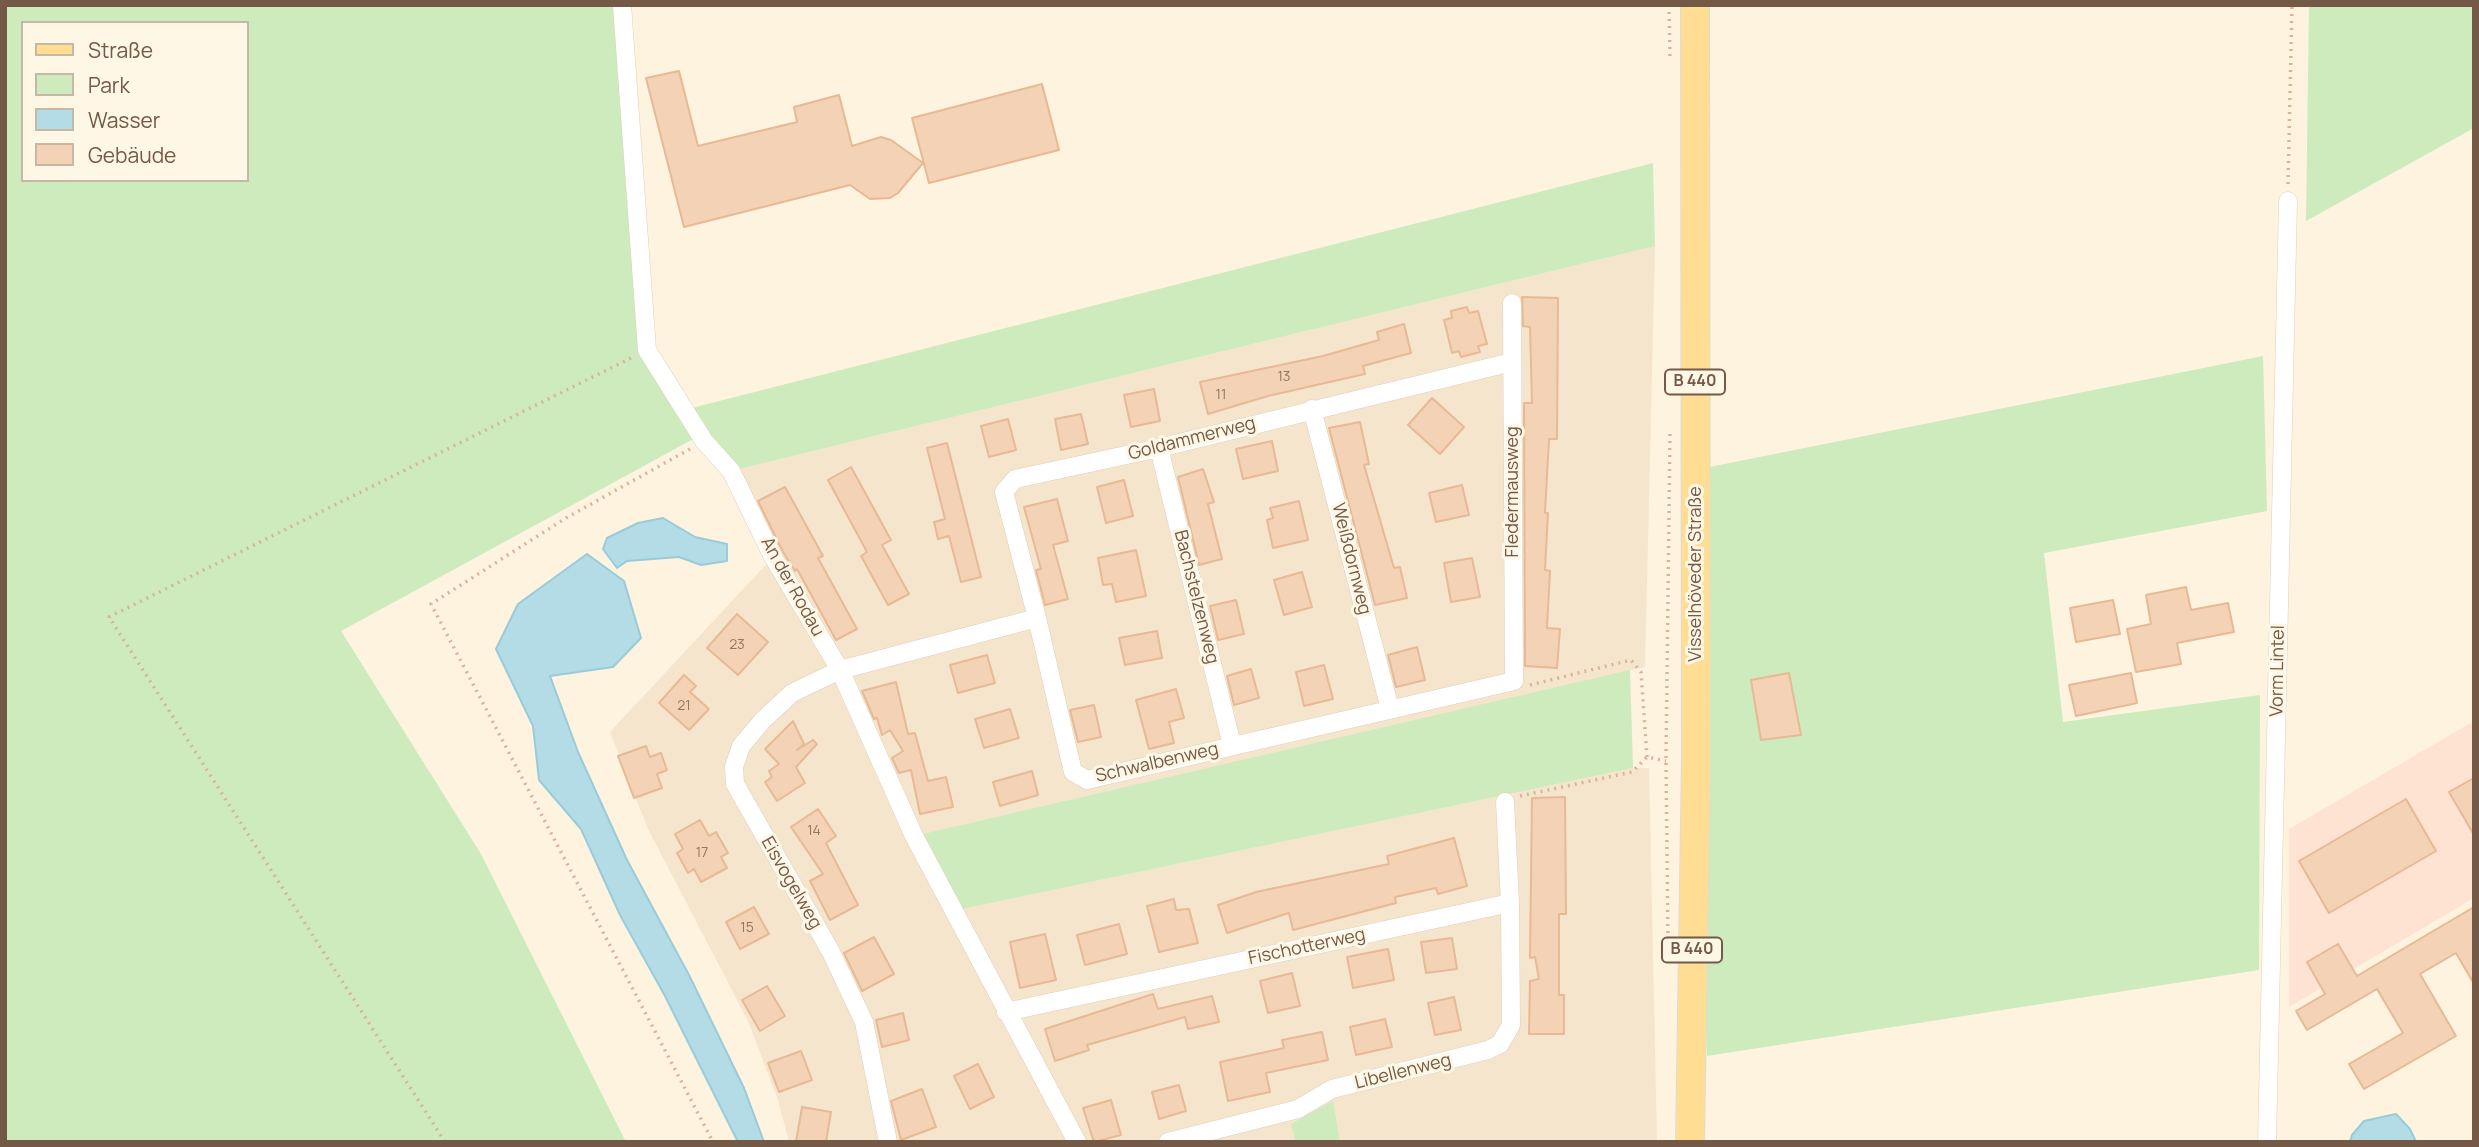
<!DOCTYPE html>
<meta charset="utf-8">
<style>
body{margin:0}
#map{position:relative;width:2479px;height:1147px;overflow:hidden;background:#fdf3df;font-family:Manrope,sans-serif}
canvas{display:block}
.frame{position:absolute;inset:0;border:7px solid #745946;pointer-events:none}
.legend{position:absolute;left:21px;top:21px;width:228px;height:161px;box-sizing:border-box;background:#fff7e6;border:2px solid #c7b8a6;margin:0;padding:9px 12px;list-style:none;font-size:21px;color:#745946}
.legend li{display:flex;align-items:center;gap:14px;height:35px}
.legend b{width:35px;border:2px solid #c7b8a6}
</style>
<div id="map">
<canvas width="2479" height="1147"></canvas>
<div class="frame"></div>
<ul class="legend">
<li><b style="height:9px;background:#ffde94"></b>Straße</li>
<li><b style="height:19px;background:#cdebbd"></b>Park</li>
<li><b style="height:19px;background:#b3dce7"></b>Wasser</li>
<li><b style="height:19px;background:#f4d2b5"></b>Gebäude</li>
</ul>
</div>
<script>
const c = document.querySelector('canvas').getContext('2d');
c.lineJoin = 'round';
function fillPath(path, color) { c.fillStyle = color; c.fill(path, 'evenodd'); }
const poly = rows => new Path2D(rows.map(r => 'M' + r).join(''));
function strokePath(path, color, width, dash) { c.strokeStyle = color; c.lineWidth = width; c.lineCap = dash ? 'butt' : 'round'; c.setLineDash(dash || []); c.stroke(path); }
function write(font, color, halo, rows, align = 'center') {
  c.font = font + ' Manrope,sans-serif'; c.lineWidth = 6; c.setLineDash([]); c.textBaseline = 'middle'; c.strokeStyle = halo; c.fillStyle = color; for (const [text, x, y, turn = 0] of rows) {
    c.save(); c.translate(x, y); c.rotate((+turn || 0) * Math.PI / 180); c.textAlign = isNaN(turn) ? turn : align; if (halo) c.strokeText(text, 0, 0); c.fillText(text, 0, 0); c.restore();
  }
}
const residential = poly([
 [1655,246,1645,667,915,836,953,911,1633,768,1649,768,1657,1142,789,1142,778,1100,748,1021,648,829,610,732,773,557,731,471]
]);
const commercial = poly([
 [2474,721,2474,898,2289,1007,2289,829]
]);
const green = poly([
 [5,5,616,5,645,350,697,437,341,631,481,854,626,1142,5,1142],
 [23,23,247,23,247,180,23,180],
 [2309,5,2474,5,2474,128,2306,221],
 [1653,163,1655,246,731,471,684,410],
 [2263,356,2267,511,2044,553,2063,722,2260,695,2259,970,1707,1056,1696,759,1695,470],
 [1630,670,1633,768,953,911,914,836],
 [1333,1101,1340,1142,1296,1142,1291,1124]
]);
const water = poly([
 [663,518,695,537,727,544,727,561,701,565,679,557,627,561,617,568,603,549,607,538,638,523,663,518],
 [587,554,624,581,641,638,613,667,550,676,578,752,627,860,689,975,744,1088,764,1142,738,1142,665,996,620,915,581,829,539,780,533,726,496,649,518,604,587,554],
 [2396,1114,2410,1129,2416,1142,2350,1142,2352,1135,2364,1121,2396,1114]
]);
const building = poly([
 [679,71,698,146,797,122,794,107,839,95,852,146,881,137,891,140,923,163,898,193,890,198,870,199,850,185,684,227,646,78,679,71],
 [1042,84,1059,150,929,183,912,118,1042,84],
 [1522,297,1558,298,1557,439,1549,439,1545,513,1548,513,1545,570,1550,571,1547,628,1560,629,1557,668,1525,666,1524,403,1532,403,1530,327,1523,326,1522,297],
 [1467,307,1469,313,1478,311,1487,344,1478,346,1480,352,1461,357,1459,351,1452,353,1444,320,1452,318,1451,311,1467,307],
 [1404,324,1411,353,1363,366,1365,374,1268,396,1208,414,1200,382,1323,356,1379,340,1377,332,1404,324],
 [1154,389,1160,421,1131,427,1124,395,1154,389],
 [1432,398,1464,427,1440,454,1408,425,1432,398],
 [1081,414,1088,444,1061,450,1055,419,1081,414],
 [1008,419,1016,450,989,457,981,426,1008,419],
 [1360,422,1369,464,1364,465,1394,568,1400,567,1407,598,1375,605,1329,428,1360,422],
 [1272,441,1278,471,1243,479,1236,449,1272,441],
 [947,443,981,577,961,582,949,536,938,539,934,522,945,519,927,448,947,443],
 [851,467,891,540,882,545,909,594,888,605,861,556,867,552,828,480,851,467],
 [1203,469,1214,502,1208,504,1222,559,1199,565,1178,477,1203,469],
 [1124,480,1133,516,1106,523,1097,487,1124,480],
 [1462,485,1469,515,1436,522,1429,493,1462,485],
 [785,487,823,556,818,558,857,629,836,640,797,569,795,571,783,552,758,501,785,487],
 [1057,499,1068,541,1053,545,1068,599,1045,605,1036,570,1041,569,1024,507,1057,499],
 [1299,501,1308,540,1273,548,1267,520,1273,518,1270,508,1299,501],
 [1136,550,1146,596,1116,602,1112,584,1103,585,1098,558,1136,550],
 [1472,558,1480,597,1451,602,1444,563,1472,558],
 [1302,572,1312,607,1284,615,1274,580,1302,572],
 [2186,587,2191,610,2228,603,2234,632,2177,643,2181,664,2136,672,2127,629,2151,624,2146,595,2186,587],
 [1236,600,1244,634,1218,640,1210,606,1236,600],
 [2113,600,2120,634,2076,642,2070,608,2113,600],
 [737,614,768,642,738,675,707,648,737,614],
 [1157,631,1162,658,1125,665,1119,638,1157,631],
 [1417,647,1425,680,1396,687,1388,655,1417,647],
 [987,655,995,683,958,693,950,665,987,655],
 [1324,665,1333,699,1304,706,1296,672,1324,665],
 [1251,669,1259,698,1234,705,1227,676,1251,669],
 [1789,673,1801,735,1761,740,1751,680,1789,673],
 [2131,673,2137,703,2076,716,2069,685,2131,673],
 [684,675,696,686,690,692,709,709,689,730,659,703,684,675],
 [896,682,908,734,915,733,928,781,946,777,953,807,920,814,911,770,899,773,892,758,903,751,890,730,882,735,877,718,874,719,862,691,896,682],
 [1176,689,1184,718,1169,722,1174,743,1149,749,1136,700,1176,689],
 [1094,705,1101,737,1078,742,1070,710,1094,705],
 [1010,709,1019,738,984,748,975,719,1010,709],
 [793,721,804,744,797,750,813,740,817,744,796,767,805,783,777,801,765,782,772,777,769,771,779,764,765,749,793,721],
 [646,746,650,757,661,753,667,770,657,774,662,788,634,798,618,756,646,746],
 [1032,771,1038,795,1000,806,993,782,1032,771],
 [2474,778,2474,835,2449,792,2474,778],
 [1565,797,1566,914,1559,914,1559,995,1564,995,1564,1034,1529,1034,1530,981,1539,979,1535,957,1530,958,1532,798,1565,797],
 [2406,799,2436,851,2329,913,2299,861,2406,799],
 [818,809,836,836,826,843,858,905,830,920,810,881,823,874,791,827,818,809],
 [700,820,709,836,716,832,728,853,721,857,727,868,701,882,694,869,688,873,677,853,683,849,675,834,700,820],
 [1454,838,1467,886,1438,894,1436,888,1395,897,1396,903,1293,930,1289,913,1227,933,1218,905,1256,892,1389,864,1387,856,1454,838],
 [1174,899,1176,910,1189,909,1198,943,1159,952,1147,906,1174,899],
 [754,907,769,934,740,949,726,922,754,907],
 [2474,907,2474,984,2456,953,2420,974,2456,1036,2364,1089,2349,1064,2403,1033,2377,989,2307,1030,2296,1011,2325,994,2307,962,2338,944,2357,976,2474,907],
 [1119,924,1127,954,1085,965,1077,935,1119,924],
 [1045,934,1056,980,1020,988,1010,942,1045,934],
 [874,937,894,974,862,991,844,953,874,937],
 [1452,938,1457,969,1426,973,1421,942,1452,938],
 [1388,949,1394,980,1353,988,1347,957,1388,949],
 [1292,973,1300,1006,1268,1013,1260,981,1292,973],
 [767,986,785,1016,760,1031,742,1000,767,986],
 [1153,994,1158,1009,1212,996,1219,1022,1188,1029,1185,1017,1087,1045,1089,1050,1055,1061,1045,1029,1153,994],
 [1454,997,1461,1030,1435,1035,1428,1003,1454,997],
 [903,1013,909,1040,882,1047,876,1020,903,1013],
 [1385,1019,1392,1047,1356,1055,1350,1027,1385,1019],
 [1322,1032,1328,1060,1266,1073,1270,1092,1228,1101,1220,1062,1284,1048,1282,1040,1322,1032],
 [801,1051,812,1080,779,1092,768,1063,801,1051],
 [978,1064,994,1097,970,1109,954,1076,978,1064],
 [1179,1085,1186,1111,1159,1119,1152,1092,1179,1085],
 [922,1089,936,1127,901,1140,891,1101,922,1089],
 [1111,1100,1121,1135,1094,1142,1083,1108,1111,1100],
 [802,1107,831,1112,826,1142,796,1142,802,1107]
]);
const path = poly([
 [1669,5,1670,58],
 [2288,184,2292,5],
 [690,449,566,518,431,604,713,1142],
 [1530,685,1631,660,1641,672,1647,757],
 [1520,796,1632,772,1647,757,1666,761],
 [1668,940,1666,761,1670,430],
 [445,1142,109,617,633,357]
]);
const street = poly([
 [622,5,647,350,704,441,731,471,773,557,840,670,914,836,1077,1142],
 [1312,409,1390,709],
 [1159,448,1232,745],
 [1037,618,1004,492,1015,479,1159,448,1512,362],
 [1006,1012,1510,903,1505,802],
 [888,1142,864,1022,831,952,735,784,734,767,741,746,763,720,792,693,840,670,1037,618,1073,772,1087,780,1514,681,1512,303],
 [1168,1142,1298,1109,1332,1089,1488,1050,1500,1044,1511,1025,1510,903],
 [2267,1142,2288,201]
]);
const primary = poly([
 [1690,1142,1696,759,1695,5]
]);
const numberNames = [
 ["13",1284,377],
 ["11",1221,395],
 ["23",737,645],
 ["21",684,706],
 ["14",814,831],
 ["17",702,853],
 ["15",747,928]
];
const shields = [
 [1695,382,60],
 [1692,950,60]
];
const shieldNames = [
 ["B 440",1695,382],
 ["B 440",1692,950]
];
const streetNames = [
 ["Goldammerweg",1192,439,-14],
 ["Fledermausweg",1513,492,-90],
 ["Weißdornweg",1351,559,76],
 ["Visselhöveder Straße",1696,574,-90],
 ["An der Rodau",792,587,61],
 ["Bachstelzenweg",1196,597,76],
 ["Vorm Lintel",2278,671,-89],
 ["Schwalbenweg",1157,763,-13],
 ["Eisvogelweg",791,883,60],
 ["Fischotterweg",1307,947,-12],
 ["Libellenweg",1403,1072,-14]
];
fillPath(residential, '#f5e5cd');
fillPath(commercial, '#fee2d2');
fillPath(green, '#cdebbd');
fillPath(water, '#b3dce7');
strokePath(water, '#99cbd9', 2);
fillPath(building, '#f4d2b5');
strokePath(building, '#e7b995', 2);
strokePath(street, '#e1cfbb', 19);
strokePath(primary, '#e0dad6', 30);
strokePath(path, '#d8b599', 3.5, [2, 5]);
strokePath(street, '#fff', 18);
strokePath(primary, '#ffde94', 28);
write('14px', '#947762', null, numberNames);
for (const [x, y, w] of shields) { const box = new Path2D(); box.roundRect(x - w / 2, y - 12.5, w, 25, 5); c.fillStyle = '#fff7e6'; c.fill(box); strokePath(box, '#745946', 2); }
write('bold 16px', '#745946', null, shieldNames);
write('18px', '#745946', '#fff7e6', streetNames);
</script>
